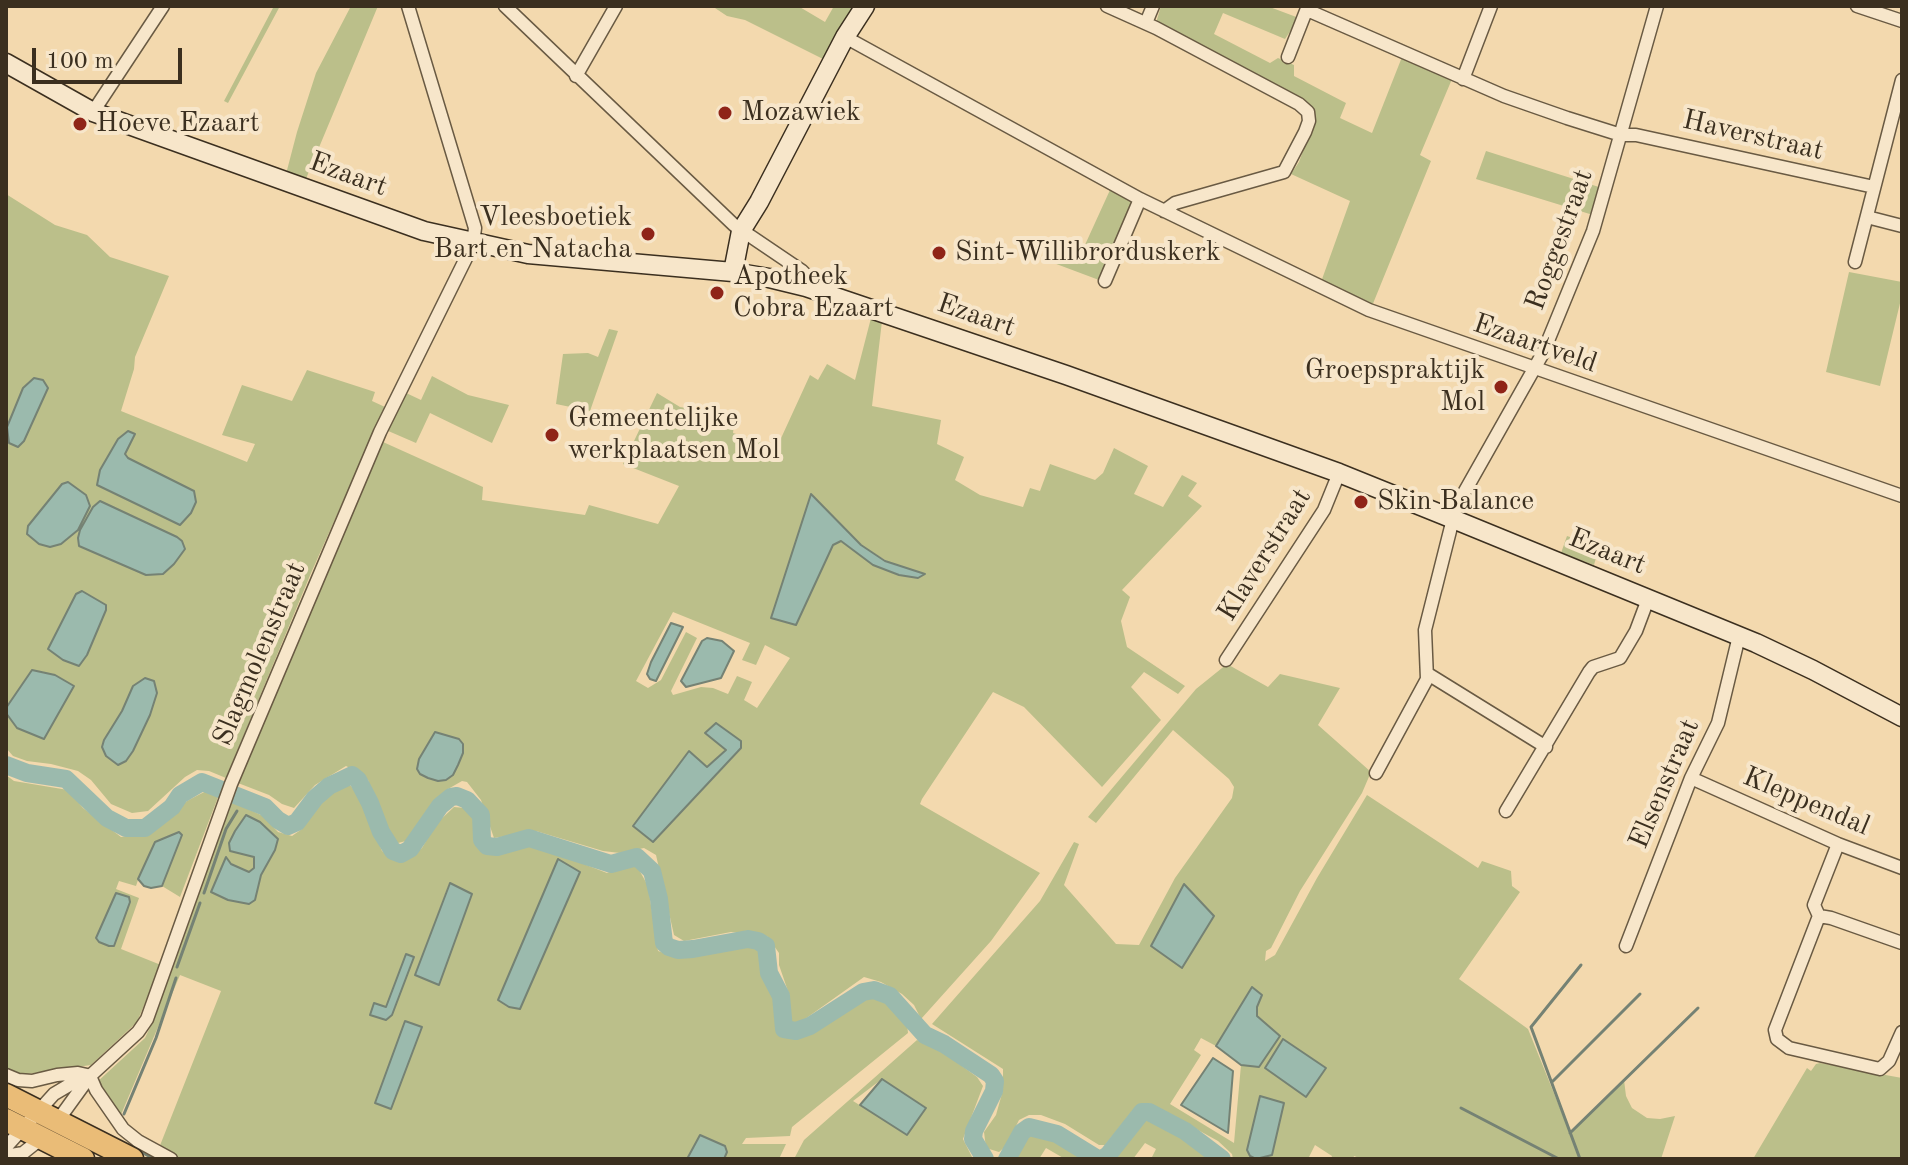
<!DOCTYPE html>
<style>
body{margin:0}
#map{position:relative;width:1908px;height:1165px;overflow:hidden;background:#f3d9ae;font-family:"Old Standard TT",serif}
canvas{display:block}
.frame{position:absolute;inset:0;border:8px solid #3b2f1f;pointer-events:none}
.scale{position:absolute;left:32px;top:48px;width:150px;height:36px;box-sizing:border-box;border:4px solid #3b2f1f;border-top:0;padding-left:10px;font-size:24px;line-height:28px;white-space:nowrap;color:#3b2f1f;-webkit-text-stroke:6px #f7e6ca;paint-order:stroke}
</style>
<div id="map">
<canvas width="1908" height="1165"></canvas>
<div class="frame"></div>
<div class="scale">100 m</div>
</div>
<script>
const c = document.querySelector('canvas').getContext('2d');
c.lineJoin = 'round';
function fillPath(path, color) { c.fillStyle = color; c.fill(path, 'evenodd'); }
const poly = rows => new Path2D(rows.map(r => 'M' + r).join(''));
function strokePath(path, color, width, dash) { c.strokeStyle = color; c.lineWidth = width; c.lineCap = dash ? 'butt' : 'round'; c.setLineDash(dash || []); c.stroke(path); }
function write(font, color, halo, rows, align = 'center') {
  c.font = font + ' "Old Standard TT",serif'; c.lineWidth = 8; c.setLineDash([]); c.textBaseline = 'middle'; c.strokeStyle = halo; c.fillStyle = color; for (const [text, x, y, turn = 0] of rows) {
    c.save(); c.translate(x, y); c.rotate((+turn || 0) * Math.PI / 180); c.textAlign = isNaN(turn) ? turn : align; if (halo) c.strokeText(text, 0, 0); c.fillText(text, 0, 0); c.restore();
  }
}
const green = poly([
 [274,6,280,6,228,103,224,101],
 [351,6,378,6,305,181,286,174,297,132,316,73],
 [712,6,798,6,825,22,834,6,856,6,825,60,745,20,727,16],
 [1161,6,1267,6,1299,18,1285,39,1223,13,1214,34,1270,63,1278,58,1294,65,1294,76,1346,103,1340,118,1372,133,1402,57,1452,79,1420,155,1431,161,1372,306,1321,282,1350,201,1291,174,1299,162,1314,121,1308,104,1156,23],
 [1486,151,1602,188,1593,215,1476,179],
 [1110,190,1133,201,1099,280,1043,259,1048,247,1079,258],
 [6,194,55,225,87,235,110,257,169,276,135,357,134,369,121,411,247,462,255,444,222,435,242,385,292,401,307,370,375,392,372,401,385,407,311,573,226,778,209,771,197,770,185,777,148,811,132,813,111,804,91,780,78,771,51,764,27,761,13,756,6,748],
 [1849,272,1902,282,1902,295,1880,386,1826,372],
 [871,318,882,321,872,406,941,420,937,444,964,457,955,480,980,495,1023,507,1030,488,1040,491,1050,464,1095,480,1103,473,1114,448,1148,466,1134,494,1163,507,1182,475,1197,483,1188,496,1202,506,1122,590,1130,597,1121,621,1127,647,1185,686,1178,694,1144,672,1131,687,1161,720,1102,787,1024,707,993,692,922,799,920,804,1040,873,991,941,921,1019,914,1005,902,994,881,982,864,977,805,1019,792,1024,788,1022,786,1013,790,997,779,965,779,953,767,936,731,932,684,941,674,935,656,855,644,848,620,853,603,851,536,831,494,838,481,800,467,782,462,781,448,789,425,815,406,841,398,843,393,843,387,834,368,780,358,772,346,766,315,785,294,808,282,804,269,795,238,783,309,611,383,442,483,487,482,500,585,515,589,505,658,524,679,486,623,464,657,393,680,407,735,416,733,433,777,447,810,375,818,380,827,364,855,380],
 [811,495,861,545,893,565,924,573,873,565,842,541,833,544,796,625],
 [673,612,750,643,742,660,756,665,765,645,790,658,757,708,744,700,752,682,737,676,728,694,713,688,701,687,673,695,671,691,697,638,686,632,661,680,648,688,636,681],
 [741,741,741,749,653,842,689,752,707,767],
 [609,329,618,331,590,411,556,404,563,354,588,353,598,357],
 [432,376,468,395,509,405,492,443,430,413,416,443,386,430,404,392,421,400],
 [1567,536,1599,547,1594,565,1561,553],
 [1227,664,1268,687,1280,674,1340,688,1318,725,1371,772,1362,793,1300,891,1271,948,1266,951,1265,961,1275,955,1317,878,1367,795,1478,868,1482,861,1511,871,1512,886,1520,892,1459,979,1528,1029,1570,1133,1624,1080,1626,1096,1632,1108,1647,1118,1660,1119,1675,1116,1661,1159,1362,1159,1354,1156,1353,1159,1331,1159,1332,1156,1315,1145,1308,1159,1262,1159,1272,1155,1261,1096,1247,1150,1250,1156,1256,1159,1233,1159,1232,1154,1218,1141,1149,1103,1134,1109,1105,1145,1099,1145,1065,1124,1041,1115,1029,1115,1019,1120,1006,1146,999,1152,986,1148,984,1132,996,1115,1003,1090,1003,1069,932,1024,1040,901,1074,842,1079,844,1064,885,1116,944,1139,945,1175,878,1232,798,1234,787,1229,779,1173,730,1096,823,1088,817,1196,689],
 [1252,988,1262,995,1257,1007,1257,1016,1264,1024,1259,1067,1241,1065,1234,1143,1170,1104,1201,1055,1194,1050,1201,1038,1216,1046],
 [6,775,14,781,68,790,83,808,121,837,140,835,152,830,187,801,208,790,215,788,220,792,180,897,162,886,151,888,144,886,138,880,136,886,119,881,116,889,139,898,121,949,161,965,137,1022,91,1065,27,1074,9,1074,6,1071],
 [346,786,351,786,360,799,382,851,395,859,410,857,422,848,436,824,454,807,465,808,474,815,473,840,483,853,528,846,542,848,607,873,630,864,637,866,648,886,658,951,677,957,712,953,725,947,753,946,760,951,763,976,773,997,777,1029,782,1034,791,1038,803,1036,865,994,873,994,887,1000,900,1010,907,1023,908,1033,792,1127,790,1136,746,1138,742,1144,786,1144,779,1159,179,1159,159,1148,221,991,180,975,120,1117,96,1083,145,1038,153,1021,231,801,263,816,278,832,292,836,302,829,326,797],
 [242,820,260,822,278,839,275,850,261,875,255,900,228,900,212,892,226,858,231,864,249,872,254,868,254,857,230,851,229,843],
 [449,884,472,894,438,985,415,975],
 [917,1040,939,1049,977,1077,983,1086,963,1139,973,1159,794,1159,804,1140],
 [882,1079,907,1134,853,1101],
 [1820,1063,1902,1078,1902,1159,1753,1159,1807,1068,1811,1071,1816,1064],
 [1146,1115,1201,1147,1214,1159,1151,1159,1156,1149,1145,1143,1133,1159,1112,1159],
 [1035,1133,1046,1133,1058,1139,1084,1159,1065,1159,1046,1148,1039,1159,1012,1159,1023,1136]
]);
const water = poly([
 [34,378,43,380,48,388,24,441,18,447,9,443,7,427,23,388,34,378],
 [128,431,135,434,125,454,128,458,194,491,196,502,191,513,180,525,97,485,100,470,118,439,128,431],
 [68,482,86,495,90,506,78,530,61,544,50,547,39,544,27,534,28,526,62,484,68,482],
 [811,494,861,545,885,561,925,574,918,578,899,575,873,565,841,541,833,545,796,625,771,618,811,494],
 [100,501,177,537,182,541,185,549,174,564,163,574,146,575,79,546,78,538,80,530,93,507,100,501],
 [82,591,106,605,106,610,87,655,79,666,63,660,48,649,76,594,82,591],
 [671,623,683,627,656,681,650,679,647,674,651,662,671,623],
 [707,638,722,641,734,651,721,678,686,687,681,681,702,641,707,638],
 [32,670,55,675,74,686,44,739,17,728,6,713,6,708,32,670],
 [145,678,154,681,157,693,150,715,133,751,126,761,118,765,106,756,102,747,104,740,122,711,133,686,145,678],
 [716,723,741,741,741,748,653,842,633,826,689,751,707,767,726,750,705,733,716,723],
 [435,732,459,739,463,744,463,753,458,765,453,775,446,780,438,781,428,778,420,774,417,769,419,759,435,732],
 [246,815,260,822,278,839,275,850,261,875,255,900,249,904,228,900,211,892,226,857,231,864,249,872,254,868,254,857,230,851,229,843,235,831,246,815],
 [179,832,182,835,162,886,151,888,144,886,138,879,155,842,179,832],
 [558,859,580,872,520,1009,509,1007,498,1000,558,859],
 [450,883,472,894,439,985,415,975,450,883],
 [1184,884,1214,916,1182,968,1151,946,1184,884],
 [116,893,129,897,130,902,114,946,109,946,99,942,96,938,116,893],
 [406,954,414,957,392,1015,386,1020,370,1015,374,1003,386,1007,406,954],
 [1252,987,1262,995,1257,1007,1257,1016,1280,1036,1259,1067,1241,1065,1216,1046,1252,987],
 [405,1021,422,1027,391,1109,375,1103,405,1021],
 [1283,1039,1326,1068,1306,1097,1265,1068,1283,1039],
 [1213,1058,1233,1071,1228,1133,1181,1105,1213,1058],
 [882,1079,926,1108,907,1135,860,1105,882,1079],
 [1260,1096,1284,1103,1272,1155,1256,1159,1250,1156,1247,1150,1260,1096],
 [700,1135,725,1146,727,1152,724,1159,687,1159,700,1135]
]);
const stream = poly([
 [241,804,244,798],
 [204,893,226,829,237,811],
 [177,967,200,903],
 [1552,1082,1640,994],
 [1461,1108,1559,1159],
 [124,1114,156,1038,176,978],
 [1570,1133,1698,1008],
 [136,1149,154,1159],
 [1580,1159,1531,1027,1581,965]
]);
const river = poly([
 [6,765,27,773,66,779,107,818,126,828,145,828,172,807,180,795,202,782,265,807,278,820,288,826,297,822,315,798,329,786,352,775,358,780,370,803,381,832,393,851,401,854,410,849,440,806,451,797,457,796,467,800,481,815,482,840,487,846,497,847,529,838,611,864,637,857,652,871,659,899,664,943,669,947,678,950,693,949,748,939,758,941,766,946,769,973,781,996,784,1029,796,1031,810,1026,863,992,874,990,890,996,925,1035,944,1044,991,1075,995,1081,994,1091,974,1131,973,1139,985,1159],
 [1007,1159,1022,1132,1029,1127,1057,1134,1096,1158,1102,1159,1108,1155,1142,1112,1149,1112,1185,1131,1222,1159]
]);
const street = poly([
 [505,6,734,225,802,271,807,276,806,287],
 [1107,6,1156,28,1299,104,1308,112,1309,121,1305,132,1284,172,1175,203,1164,211],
 [1857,6,1902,21],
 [1307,10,1504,96,1567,118,1621,135,1636,135,1874,187],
 [1146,23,1153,6],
 [845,37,1140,199,1369,310,1902,496],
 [1288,57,1308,6],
 [576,76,616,6],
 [1463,79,1491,6],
 [93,112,163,6],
 [1867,217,1902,226],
 [1855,262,1902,80],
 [1105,281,1140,199],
 [1226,660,1324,510,1339,473],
 [1428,674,1546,747],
 [1376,773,1427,679,1425,630,1456,507,1543,353,1593,231,1657,6],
 [1691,778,1838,844,1902,868],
 [1506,811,1589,672,1593,667,1620,658,1636,631,1648,599],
 [1838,844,1814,905,1819,916,1831,918,1902,943],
 [1819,916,1775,1030,1777,1039,1789,1048,1880,1069,1889,1061,1902,1032],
 [1626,946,1691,778,1718,723,1739,636],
 [6,1075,18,1080,32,1081,57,1075,78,1073,87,1075],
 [90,1076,96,1090,123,1129,138,1141,171,1159],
 [56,1123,90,1076,138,1032,147,1019,231,784,380,432,473,244,475,228,408,6],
 [6,1147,54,1094,81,1078,90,1076],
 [6,1156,23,1153,43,1137]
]);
const secondary = poly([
 [6,63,93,112,424,231,528,254,733,272,769,278,806,287,1066,375,1339,473,1453,519,1756,643,1813,670,1902,717],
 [733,272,741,231,759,202,845,37,865,6]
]);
const highway = poly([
 [6,1095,132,1159],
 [6,1120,83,1159]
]);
const markers = [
 [725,113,8,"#8f2418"],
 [80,124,8,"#8f2418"],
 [648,234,8,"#8f2418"],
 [939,253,8,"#8f2418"],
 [717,293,8,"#8f2418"],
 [1501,387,8,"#8f2418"],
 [552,435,8,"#8f2418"],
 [1361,502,8,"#8f2418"]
];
const poiNames = [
 ["Mozawiek",741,113],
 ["Hoeve Ezaart",96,124],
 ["Vleesboetiek",632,218,"right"],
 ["Bart en Natacha",632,250,"right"],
 ["Sint-Willibrorduskerk",955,253],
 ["Apotheek",733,277],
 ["Cobra Ezaart",733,309],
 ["Groepspraktijk",1485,371,"right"],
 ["Mol",1485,403,"right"],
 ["Gemeentelijke",568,419],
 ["werkplaatsen Mol",568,451],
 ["Skin Balance",1377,502]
];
const streetNames = [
 ["Haverstraat",1753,136,13],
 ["Ezaart",348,175,20],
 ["Roggestraat",1560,240,-70],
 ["Ezaart",976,316,19],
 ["Ezaartveld",1535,344,19],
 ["Ezaart",1607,552,22],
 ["Klaverstraat",1265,555,-58],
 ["Slagmolenstraat",260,654,-67],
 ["Elsenstraat",1665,784,-67],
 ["Kleppendal",1806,802,23]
];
fillPath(green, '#bbbf8a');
fillPath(water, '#9bbaad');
strokePath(water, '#758274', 2);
strokePath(stream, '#758274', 3);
strokePath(river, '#9bbaad', 18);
strokePath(street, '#695a43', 15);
strokePath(secondary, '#3b2f1f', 21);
strokePath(highway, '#3b2f1f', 25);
strokePath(street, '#f7e6ca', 12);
strokePath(secondary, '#f7e6ca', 18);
strokePath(highway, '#eabc77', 22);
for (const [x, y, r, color] of markers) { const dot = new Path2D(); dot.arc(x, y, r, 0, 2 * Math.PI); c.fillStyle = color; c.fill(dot); strokePath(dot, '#f7e6ca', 3); }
write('28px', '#3b2f1f', '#f7e6ca', poiNames, 'left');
write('28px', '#3b2f1f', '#f7e6ca', streetNames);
</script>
